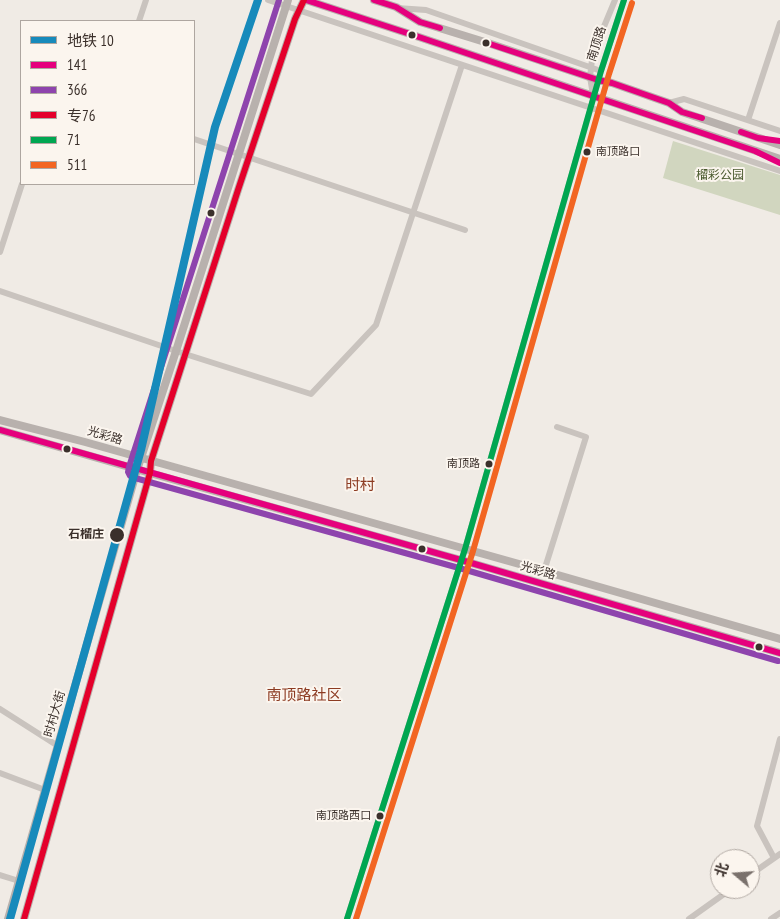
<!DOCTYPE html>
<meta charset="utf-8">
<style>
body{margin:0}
#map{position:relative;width:780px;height:919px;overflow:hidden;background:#f0ebe5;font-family:"PT Sans Narrow","Noto Sans SC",sans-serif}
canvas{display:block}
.legend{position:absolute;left:20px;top:20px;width:175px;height:165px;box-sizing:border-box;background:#fbf5ee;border:1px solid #aea6a0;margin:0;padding:6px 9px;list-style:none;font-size:15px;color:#3b302b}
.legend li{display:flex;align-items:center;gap:10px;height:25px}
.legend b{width:25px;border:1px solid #aea6a0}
.north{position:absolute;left:710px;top:849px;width:50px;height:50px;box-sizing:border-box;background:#fbf5ee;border:1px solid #aea6a0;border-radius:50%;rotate:288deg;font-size:14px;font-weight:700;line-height:20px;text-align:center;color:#3b302b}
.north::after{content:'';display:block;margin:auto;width:18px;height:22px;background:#7a716c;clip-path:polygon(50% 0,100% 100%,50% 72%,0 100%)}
</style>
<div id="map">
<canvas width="780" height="919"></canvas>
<ul class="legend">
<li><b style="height:6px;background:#178abb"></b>地铁 10</li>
<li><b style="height:6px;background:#e5007d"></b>141</li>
<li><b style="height:6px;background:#8e44ad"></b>366</li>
<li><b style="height:6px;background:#e4002b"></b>专76</li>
<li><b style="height:6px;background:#00a651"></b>71</li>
<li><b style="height:6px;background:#f26522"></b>511</li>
</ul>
<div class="north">北</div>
</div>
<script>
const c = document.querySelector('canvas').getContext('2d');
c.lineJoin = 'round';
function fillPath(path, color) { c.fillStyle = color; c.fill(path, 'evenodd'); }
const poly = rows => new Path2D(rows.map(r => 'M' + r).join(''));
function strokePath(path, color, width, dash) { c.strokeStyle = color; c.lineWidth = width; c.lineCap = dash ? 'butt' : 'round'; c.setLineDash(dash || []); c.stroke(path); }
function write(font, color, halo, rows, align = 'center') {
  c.font = font + ' "PT Sans Narrow","Noto Sans SC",sans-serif'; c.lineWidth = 4; c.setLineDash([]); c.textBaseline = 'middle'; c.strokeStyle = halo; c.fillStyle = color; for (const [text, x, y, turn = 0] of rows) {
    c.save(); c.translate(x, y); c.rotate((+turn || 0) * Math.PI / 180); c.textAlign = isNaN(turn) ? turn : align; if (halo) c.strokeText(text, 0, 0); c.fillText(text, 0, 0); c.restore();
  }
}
const green = poly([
 [673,141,780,175,780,215,663,178]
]);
const minor = poly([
 [268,0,780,171],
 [397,8,426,10,601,71],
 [139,21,146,0],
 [593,95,590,77,592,60,598,41,615,0],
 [669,103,684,99,780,131],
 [748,120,780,23],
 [194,139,465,230],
 [0,252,22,184],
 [0,291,182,353,311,394,376,325,462,65],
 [544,571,586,437,557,427],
 [0,709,58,746],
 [0,773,45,790],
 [774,858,757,826,780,739],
 [0,875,19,881],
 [750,875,780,854],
 [347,919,465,549,591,107,601,71,624,0],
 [689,919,731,889],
 [771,919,780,913]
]);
const major = poly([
 [306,0,413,35,780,159],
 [374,0,396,7,420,22,488,43,598,80,612,83,669,103,682,112,780,145],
 [0,420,85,442,544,571,780,639],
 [0,430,150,473,461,560,780,653],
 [8,919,137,470,176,351,288,0],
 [24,919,150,473,151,461,238,190,295,19,304,0]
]);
const bus1 = poly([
 [306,0,413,35,755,151,780,163],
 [374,0,396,7,420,22,440,28],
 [484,42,598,80,612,83,669,103,682,112,702,118],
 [741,132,758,138,780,141],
 [0,430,461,560,780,653]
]);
const bus2 = poly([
 [279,0,129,467,128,472,130,476,135,478,459,568,778,661]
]);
const bus3 = poly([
 [24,919,150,473,151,461,238,190,295,19,304,0]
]);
const bus4 = poly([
 [347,919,465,549,601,71,624,0]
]);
const bus5 = poly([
 [356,919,473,551,609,74,632,3]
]);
const metro1 = poly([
 [10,919,141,450,215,127,258,0]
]);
const markers = [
 [412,35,4.5,"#3b302b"],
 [486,43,4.5,"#3b302b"],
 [587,152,4.5,"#3b302b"],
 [211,213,4.5,"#3b302b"],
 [67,449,4.5,"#3b302b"],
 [489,464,4.5,"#3b302b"],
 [117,535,8,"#3b302b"],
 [422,549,4.5,"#3b302b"],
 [759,647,4.5,"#3b302b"],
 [380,816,4.5,"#3b302b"]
];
const busNames = [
 ["南顶路口",596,152,"left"],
 ["南顶路",480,464],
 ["南顶路西口",371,816]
];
const streetNames = [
 ["南顶路",597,44,-72],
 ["光彩路",105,436,16],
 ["光彩路",538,571,16],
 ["时村大街",55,714,-74]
];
const parkNames = [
 ["榴彩公园",720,176]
];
const stopNames = [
 ["石榴庄",104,535]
];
const quarterNames = [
 ["时村",360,486],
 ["南顶路社区",304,696]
];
fillPath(green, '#d1d6bf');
strokePath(minor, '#c9c3be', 6);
strokePath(major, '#b8b1ad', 8);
strokePath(bus1, '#e5007d', 6);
strokePath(bus2, '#8e44ad', 6);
strokePath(bus3, '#e4002b', 6);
strokePath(bus4, '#00a651', 6);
strokePath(bus5, '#f26522', 6);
strokePath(metro1, '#178abb', 8);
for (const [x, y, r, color] of markers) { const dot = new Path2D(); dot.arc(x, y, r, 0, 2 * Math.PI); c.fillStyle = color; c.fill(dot); strokePath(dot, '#fbf5ee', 2); }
write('11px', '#3b302b', '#fbf5ee', busNames, 'right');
write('12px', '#3b302b', '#fbf5ee', streetNames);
write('12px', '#4a5a2e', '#fbf5ee', parkNames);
write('bold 12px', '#3b302b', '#fbf5ee', stopNames, 'right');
write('15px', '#8c3b22', '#fbf5ee', quarterNames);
</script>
